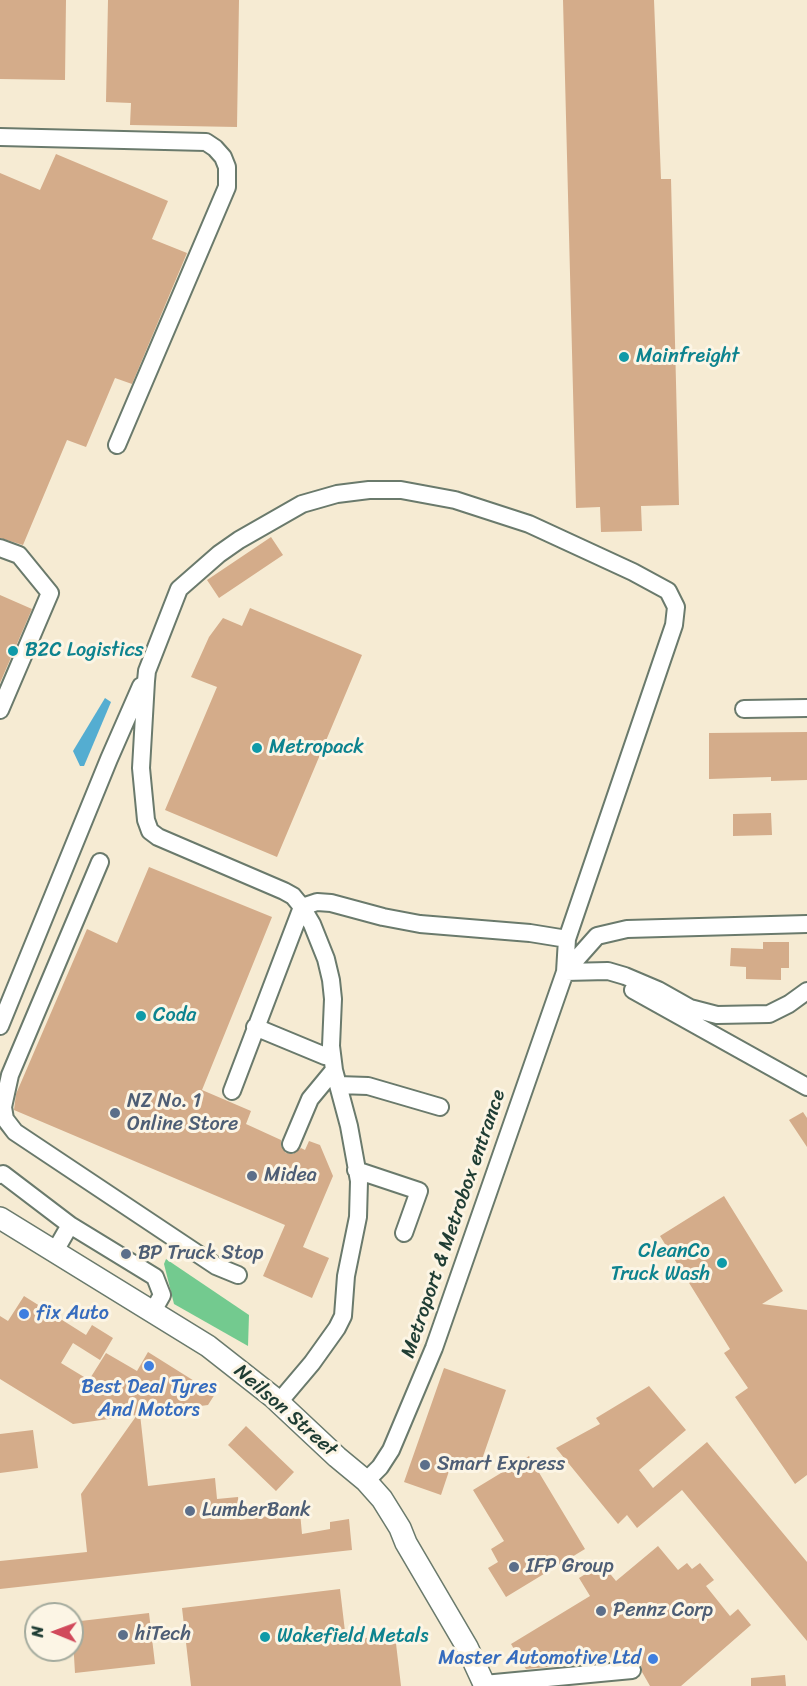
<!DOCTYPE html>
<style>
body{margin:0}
#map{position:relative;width:807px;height:1686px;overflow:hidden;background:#f6ebd3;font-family:Sriracha,sans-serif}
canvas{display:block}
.north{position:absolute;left:24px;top:1602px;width:60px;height:60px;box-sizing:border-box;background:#fcf5e5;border:2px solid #a4ab9e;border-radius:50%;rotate:271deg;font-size:16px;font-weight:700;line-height:24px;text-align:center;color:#1f3d34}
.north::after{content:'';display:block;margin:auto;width:21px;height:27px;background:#d1495b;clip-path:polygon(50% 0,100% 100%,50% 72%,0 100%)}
</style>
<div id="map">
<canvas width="807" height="1686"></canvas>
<div class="north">N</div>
</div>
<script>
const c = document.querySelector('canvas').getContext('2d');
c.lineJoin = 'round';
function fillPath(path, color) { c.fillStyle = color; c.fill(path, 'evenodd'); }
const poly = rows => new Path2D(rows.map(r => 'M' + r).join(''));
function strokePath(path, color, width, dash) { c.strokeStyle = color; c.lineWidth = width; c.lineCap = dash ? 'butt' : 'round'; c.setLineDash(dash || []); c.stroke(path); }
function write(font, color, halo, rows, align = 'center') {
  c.font = font + ' Sriracha,sans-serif'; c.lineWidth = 6; c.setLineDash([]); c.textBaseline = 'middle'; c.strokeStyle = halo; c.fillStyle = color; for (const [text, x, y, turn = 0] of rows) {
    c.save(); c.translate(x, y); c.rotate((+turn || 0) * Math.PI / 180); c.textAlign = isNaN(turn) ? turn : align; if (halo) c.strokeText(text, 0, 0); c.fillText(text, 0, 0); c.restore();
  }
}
const green = poly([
 [166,1259,249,1315,248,1346,174,1304,164,1264]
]);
const water = poly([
 [105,698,111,702,84,766,80,766,73,751]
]);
const building = poly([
 [0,0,66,0,65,80,0,79],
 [108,0,239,0,237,127,130,125,131,103,106,102],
 [563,0,654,0,661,179,671,179,679,505,641,506,642,531,601,532,600,507,576,508],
 [56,154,168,201,152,239,187,253,132,384,115,378,86,447,67,440,23,545,0,538,0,173,40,190],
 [271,537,283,555,219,598,207,580],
 [0,595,32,609,0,683],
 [250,608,362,655,277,857,165,810,217,687,191,677,209,637,223,618,242,626],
 [807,732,807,780,771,781,771,777,709,779,709,733],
 [771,813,772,835,733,836,733,814],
 [149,867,272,917,202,1090,251,1111,246,1124,281,1140,281,1146,286,1153,293,1154,301,1148,305,1150,309,1141,320,1145,333,1176,303,1247,329,1258,312,1298,263,1276,285,1225,14,1110,16,1094,87,929,117,943],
 [763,942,789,942,789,968,781,968,781,980,746,979,746,967,730,966,731,948,763,949],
 [803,1112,807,1118,807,1147,789,1120],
 [724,1196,783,1291,762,1304,807,1310,807,1475,795,1484,735,1397,748,1388,724,1353,730,1349,660,1236],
 [24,1296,86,1335,92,1325,113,1338,100,1360,73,1343,61,1363,89,1380,106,1353,137,1371,148,1352,215,1394,208,1405,140,1414,148,1486,215,1478,217,1499,238,1497,240,1520,276,1515,276,1519,300,1512,302,1534,330,1529,330,1522,349,1519,352,1550,0,1589,0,1561,87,1552,81,1494,137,1415,73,1424,0,1379,0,1316,8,1321],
 [444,1368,506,1390,479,1468,453,1459,441,1495,404,1482],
 [649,1386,686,1430,639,1470,653,1488,707,1442,807,1562,807,1641,682,1490,637,1528,627,1515,618,1524,556,1448,600,1424,596,1418],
 [246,1426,294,1472,276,1491,228,1445],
 [33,1430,38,1468,0,1473,0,1434],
 [529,1456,585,1549,506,1597,488,1568,498,1562,491,1549,504,1541,473,1490],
 [658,1546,678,1570,687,1563,692,1569,700,1563,714,1580,706,1586,730,1616,738,1609,751,1625,681,1686,650,1686,642,1672,641,1664,635,1660,628,1647,603,1662,526,1669,511,1644,590,1596,579,1578,602,1564,616,1581],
 [340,1589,346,1640,395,1635,401,1686,191,1686,182,1608],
 [149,1613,155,1664,75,1673,72,1622],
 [785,1675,786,1686,751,1686,751,1678]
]);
const minor = poly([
 [0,137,206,142,215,148,223,157,227,167,227,187,117,445],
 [0,548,19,555,50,593,0,710],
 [744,709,807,708],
 [100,862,10,1075,3,1107,5,1119,15,1132,216,1266,238,1275],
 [565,972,597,936,627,929,807,924],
 [565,972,608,971,625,976,658,990,690,1008,717,1015,769,1014,789,1004,807,991],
 [633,990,807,1087],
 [0,1026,109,759,141,686],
 [255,1027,325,1056,332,1057],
 [338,1085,368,1086,440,1107],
 [232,1091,302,907,317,902,331,903,383,917,420,924,530,933,567,939],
 [291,1144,310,1099,334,1070],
 [356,1170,419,1191,404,1233],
 [0,1175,3,1174,70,1225,55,1251],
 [70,1225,155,1277,162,1295,153,1311],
 [279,1402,312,1363,337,1328,343,1316,346,1276,358,1217,359,1181,349,1126,334,1070,331,1046,333,999,331,980,326,959,312,924,302,907,293,896,284,891,158,837,150,831,146,820,141,768,146,681,147,671,179,589,219,554,239,540,302,504,337,494,369,490,401,490,455,500,529,524,633,572,668,591,676,607,674,625,567,939,565,972,434,1348,391,1450,380,1467,366,1481],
 [484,1684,632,1670]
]);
const major = poly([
 [0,1218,208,1346,273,1397,337,1457,366,1481,382,1499,400,1528,406,1543,467,1647,485,1686]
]);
const markers = [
 [624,357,6,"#0f9aa8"],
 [13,651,6,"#0f9aa8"],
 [257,748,6,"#0f9aa8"],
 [141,1016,6,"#0f9aa8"],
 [115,1113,6,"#5c6f8a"],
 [252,1176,6,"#5c6f8a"],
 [126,1254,6,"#5c6f8a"],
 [722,1263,6,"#0f9aa8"],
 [24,1314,6,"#3f7fe0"],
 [149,1366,6,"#3f7fe0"],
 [425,1465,6,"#5c6f8a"],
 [190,1511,6,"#5c6f8a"],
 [514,1567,6,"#5c6f8a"],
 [601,1611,6,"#5c6f8a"],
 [123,1635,6,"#5c6f8a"],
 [265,1637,6,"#0f9aa8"],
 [653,1659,6,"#3f7fe0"]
];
const cultureNames = [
 ["Mainfreight",636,357],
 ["B2C Logistics",25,651],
 ["Metropack",269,748],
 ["Coda",153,1016],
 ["CleanCo",710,1252,"right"],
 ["Truck Wash",710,1275,"right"],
 ["Wakefield Metals",277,1637]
];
const serviceNames = [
 ["NZ No. 1",127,1102],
 ["Online Store",127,1125],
 ["Midea",264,1176],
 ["BP Truck Stop",138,1254],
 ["Smart Express",437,1465],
 ["LumberBank",202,1511],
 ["IFP Group",526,1567],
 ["Pennz Corp",613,1611],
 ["hiTech",135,1635]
];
const streetNames = [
 ["Metroport & Metrobox entrance",454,1224,-71],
 ["Neilson Street",285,1411,41]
];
const shopNames = [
 ["fix Auto",36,1314],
 ["Best Deal Tyres",149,1388,"center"],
 ["And Motors",149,1411,"center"],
 ["Master Automotive Ltd",641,1659,"right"]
];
fillPath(green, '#73ca8f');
fillPath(water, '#54add1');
fillPath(building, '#d4ac8a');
strokePath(minor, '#6a7a6c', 20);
strokePath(major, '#6a7a6c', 24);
strokePath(minor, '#fff', 16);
strokePath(major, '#fff', 21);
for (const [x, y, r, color] of markers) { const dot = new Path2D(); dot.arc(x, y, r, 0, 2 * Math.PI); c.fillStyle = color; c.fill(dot); strokePath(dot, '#fcf5e5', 2); }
write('20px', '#0d838f', '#fcf5e5', cultureNames, 'left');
write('20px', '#4e5e75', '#fcf5e5', serviceNames, 'left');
write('20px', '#1f3d34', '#fcf5e5', streetNames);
write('20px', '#366cbe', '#fcf5e5', shopNames, 'left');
</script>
